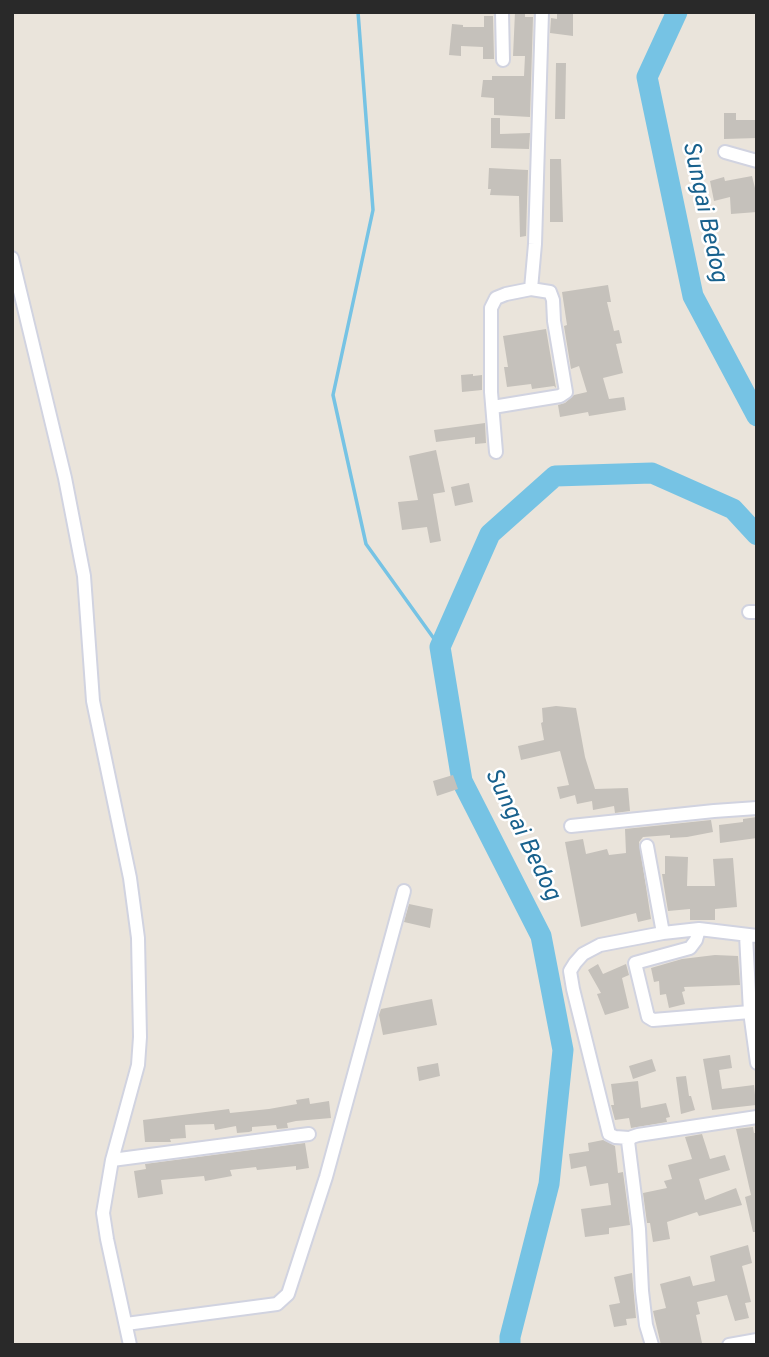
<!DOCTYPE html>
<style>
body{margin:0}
#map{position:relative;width:769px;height:1357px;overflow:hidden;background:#eae4db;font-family:Overpass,sans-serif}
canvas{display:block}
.frame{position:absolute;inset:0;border:14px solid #292929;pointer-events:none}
</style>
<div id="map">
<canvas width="769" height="1357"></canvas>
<div class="frame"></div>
</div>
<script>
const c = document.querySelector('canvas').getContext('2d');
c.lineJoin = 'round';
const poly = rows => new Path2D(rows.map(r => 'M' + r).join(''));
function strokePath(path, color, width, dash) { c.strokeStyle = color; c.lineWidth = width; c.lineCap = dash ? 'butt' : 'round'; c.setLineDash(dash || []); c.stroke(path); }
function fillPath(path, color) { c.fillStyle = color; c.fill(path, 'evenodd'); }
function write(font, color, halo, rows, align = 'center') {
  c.font = font + ' Overpass,sans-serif'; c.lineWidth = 5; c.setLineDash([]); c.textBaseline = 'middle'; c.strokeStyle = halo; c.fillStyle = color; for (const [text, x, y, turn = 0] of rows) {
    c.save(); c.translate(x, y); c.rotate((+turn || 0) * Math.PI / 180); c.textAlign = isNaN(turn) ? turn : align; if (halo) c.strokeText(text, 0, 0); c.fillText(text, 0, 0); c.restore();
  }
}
const stream = poly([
 [358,12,373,210,333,395,366,544,440,647]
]);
const river = poly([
 [677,12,647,77,693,296,757,416],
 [510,1345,510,1337,549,1184,563,1050,541,936,462,781,440,647,490,534,555,476,652,473,733,509,757,535]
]);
const building = poly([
 [515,12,525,12,525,17,533,17,530,117,494,115,494,98,481,97,483,80,492,80,492,76,524,76,525,56,513,56],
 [557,14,573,14,573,36,550,33,551,18,557,19],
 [484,16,493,16,494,59,483,59,483,47,461,46,461,56,449,55,452,24,463,25,463,27,484,27],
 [556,63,566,63,565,119,555,119],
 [724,113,736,113,736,120,757,120,757,138,724,139],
 [491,118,500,118,500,134,530,133,529,149,491,148],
 [550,159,561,159,563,222,550,222],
 [489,168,528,170,526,236,520,237,519,196,490,195,491,189,488,189],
 [752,176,757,196,757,212,731,214,730,197,714,201,710,181,724,177,725,181],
 [608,285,611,302,607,302,614,331,619,330,622,343,616,344,623,373,603,378,609,399,624,397,626,410,589,416,588,412,560,417,558,405,565,403,574,395,587,392,579,366,571,369,564,326,567,325,562,292],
 [546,329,556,388,554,386,532,389,531,384,507,387,504,367,508,367,503,336],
 [473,374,473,376,482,375,482,390,462,392,461,375],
 [485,423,486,443,475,444,475,437,436,442,434,430],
 [436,450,445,492,433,494,441,541,430,543,427,527,402,530,398,502,418,500,409,456],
 [469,483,473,502,455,506,451,487],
 [556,706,576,708,585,757,595,789,628,788,630,811,615,813,614,806,593,810,592,801,577,804,575,795,560,799,557,787,569,785,560,751,521,760,518,746,544,740,541,723,543,722,542,708],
 [453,775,458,789,437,796,433,781],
 [757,817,757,838,720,843,719,825,743,822,743,819],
 [711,820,713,832,687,837,670,838,670,835,643,837,639,842,651,919,638,922,636,913,581,927,565,842,583,839,586,854,607,849,609,855,626,853,625,829],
 [665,856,688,857,687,886,715,886,713,859,733,858,737,907,715,909,715,920,690,920,690,909,668,911,662,874,665,874],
 [409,904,433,909,430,928,404,922],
 [715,955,738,956,740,985,684,987,685,991,682,992,685,1004,669,1008,666,994,660,995,659,981,654,982,651,968,682,959],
 [598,964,603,974,626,964,629,975,622,978,629,1008,605,1015,597,994,601,993,588,970],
 [432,999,437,1025,383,1035,379,1015,381,1009],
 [730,1055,732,1068,719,1070,722,1089,754,1085,756,1105,712,1110,703,1059],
 [652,1059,656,1071,633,1079,629,1066],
 [438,1063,440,1076,419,1081,417,1067],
 [686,1076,689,1096,691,1096,695,1110,681,1114,676,1077],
 [638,1081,641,1108,666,1103,670,1117,666,1118,667,1122,631,1128,629,1118,615,1120,611,1105,614,1105,611,1084],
 [309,1098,310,1104,329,1101,331,1118,296,1121,287,1123,288,1128,277,1129,276,1125,252,1127,252,1131,249,1132,237,1133,236,1126,215,1130,214,1124,185,1125,186,1138,170,1139,171,1142,145,1142,143,1120,229,1109,230,1113,269,1109,297,1104,296,1100],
 [753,1127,754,1133,757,1133,757,1232,753,1232,745,1197,751,1195,736,1129],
 [702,1134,710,1159,725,1155,730,1170,699,1179,705,1200,736,1188,742,1205,699,1216,697,1212,667,1222,670,1239,653,1242,650,1223,647,1223,643,1193,667,1188,664,1181,672,1179,668,1165,692,1159,685,1137],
 [603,1140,615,1146,618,1173,623,1172,630,1225,609,1228,609,1234,585,1237,581,1209,611,1205,608,1183,590,1186,586,1166,571,1169,569,1154,589,1151,588,1143],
 [305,1143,309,1168,296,1170,296,1166,257,1170,256,1167,230,1170,232,1176,205,1181,204,1176,161,1180,163,1194,138,1198,134,1171,146,1169,145,1164],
 [748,1245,752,1263,742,1266,751,1302,745,1303,749,1318,735,1321,727,1295,697,1302,700,1314,696,1315,702,1343,661,1345,653,1311,666,1308,660,1284,690,1276,693,1286,715,1281,710,1256],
 [632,1273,636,1318,626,1319,627,1325,614,1327,609,1305,620,1303,614,1277]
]);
const minor = poly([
 [502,12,503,60],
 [725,152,757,161],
 [12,258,65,478,84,576,93,701,130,878,138,938,140,1037,138,1065,112,1160,103,1213,107,1239,130,1345],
 [493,407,560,396,566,392,554,321,553,300,550,292,531,289],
 [496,452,491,392,491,308,496,298,506,294,531,289,535,244,542,12],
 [749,612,757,612],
 [571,826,714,811,757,808],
 [647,846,663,933],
 [699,929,696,940,690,948,635,963,648,1017,653,1020,750,1012],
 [746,935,750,1012,757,1063],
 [629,1138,615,1137,609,1134,573,989,570,971,575,963,583,954,600,945,663,933,699,929,757,936],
 [112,1160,309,1134],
 [126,1324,277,1304,288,1294,326,1177,404,891],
 [652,1345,646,1325,642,1291,639,1229,628,1141,632,1137,638,1135,757,1117],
 [729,1345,757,1340]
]);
const waterNames = [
 ["Sungai Bedog",703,212,78],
 ["Sungai Bedog",521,835,64]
];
strokePath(stream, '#76c3e4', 3.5);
strokePath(river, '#76c3e4', 21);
fillPath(building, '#c5c1bb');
strokePath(minor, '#d1d3e0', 16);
strokePath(minor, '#fff', 12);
write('italic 24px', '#18618d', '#fff', waterNames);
</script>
